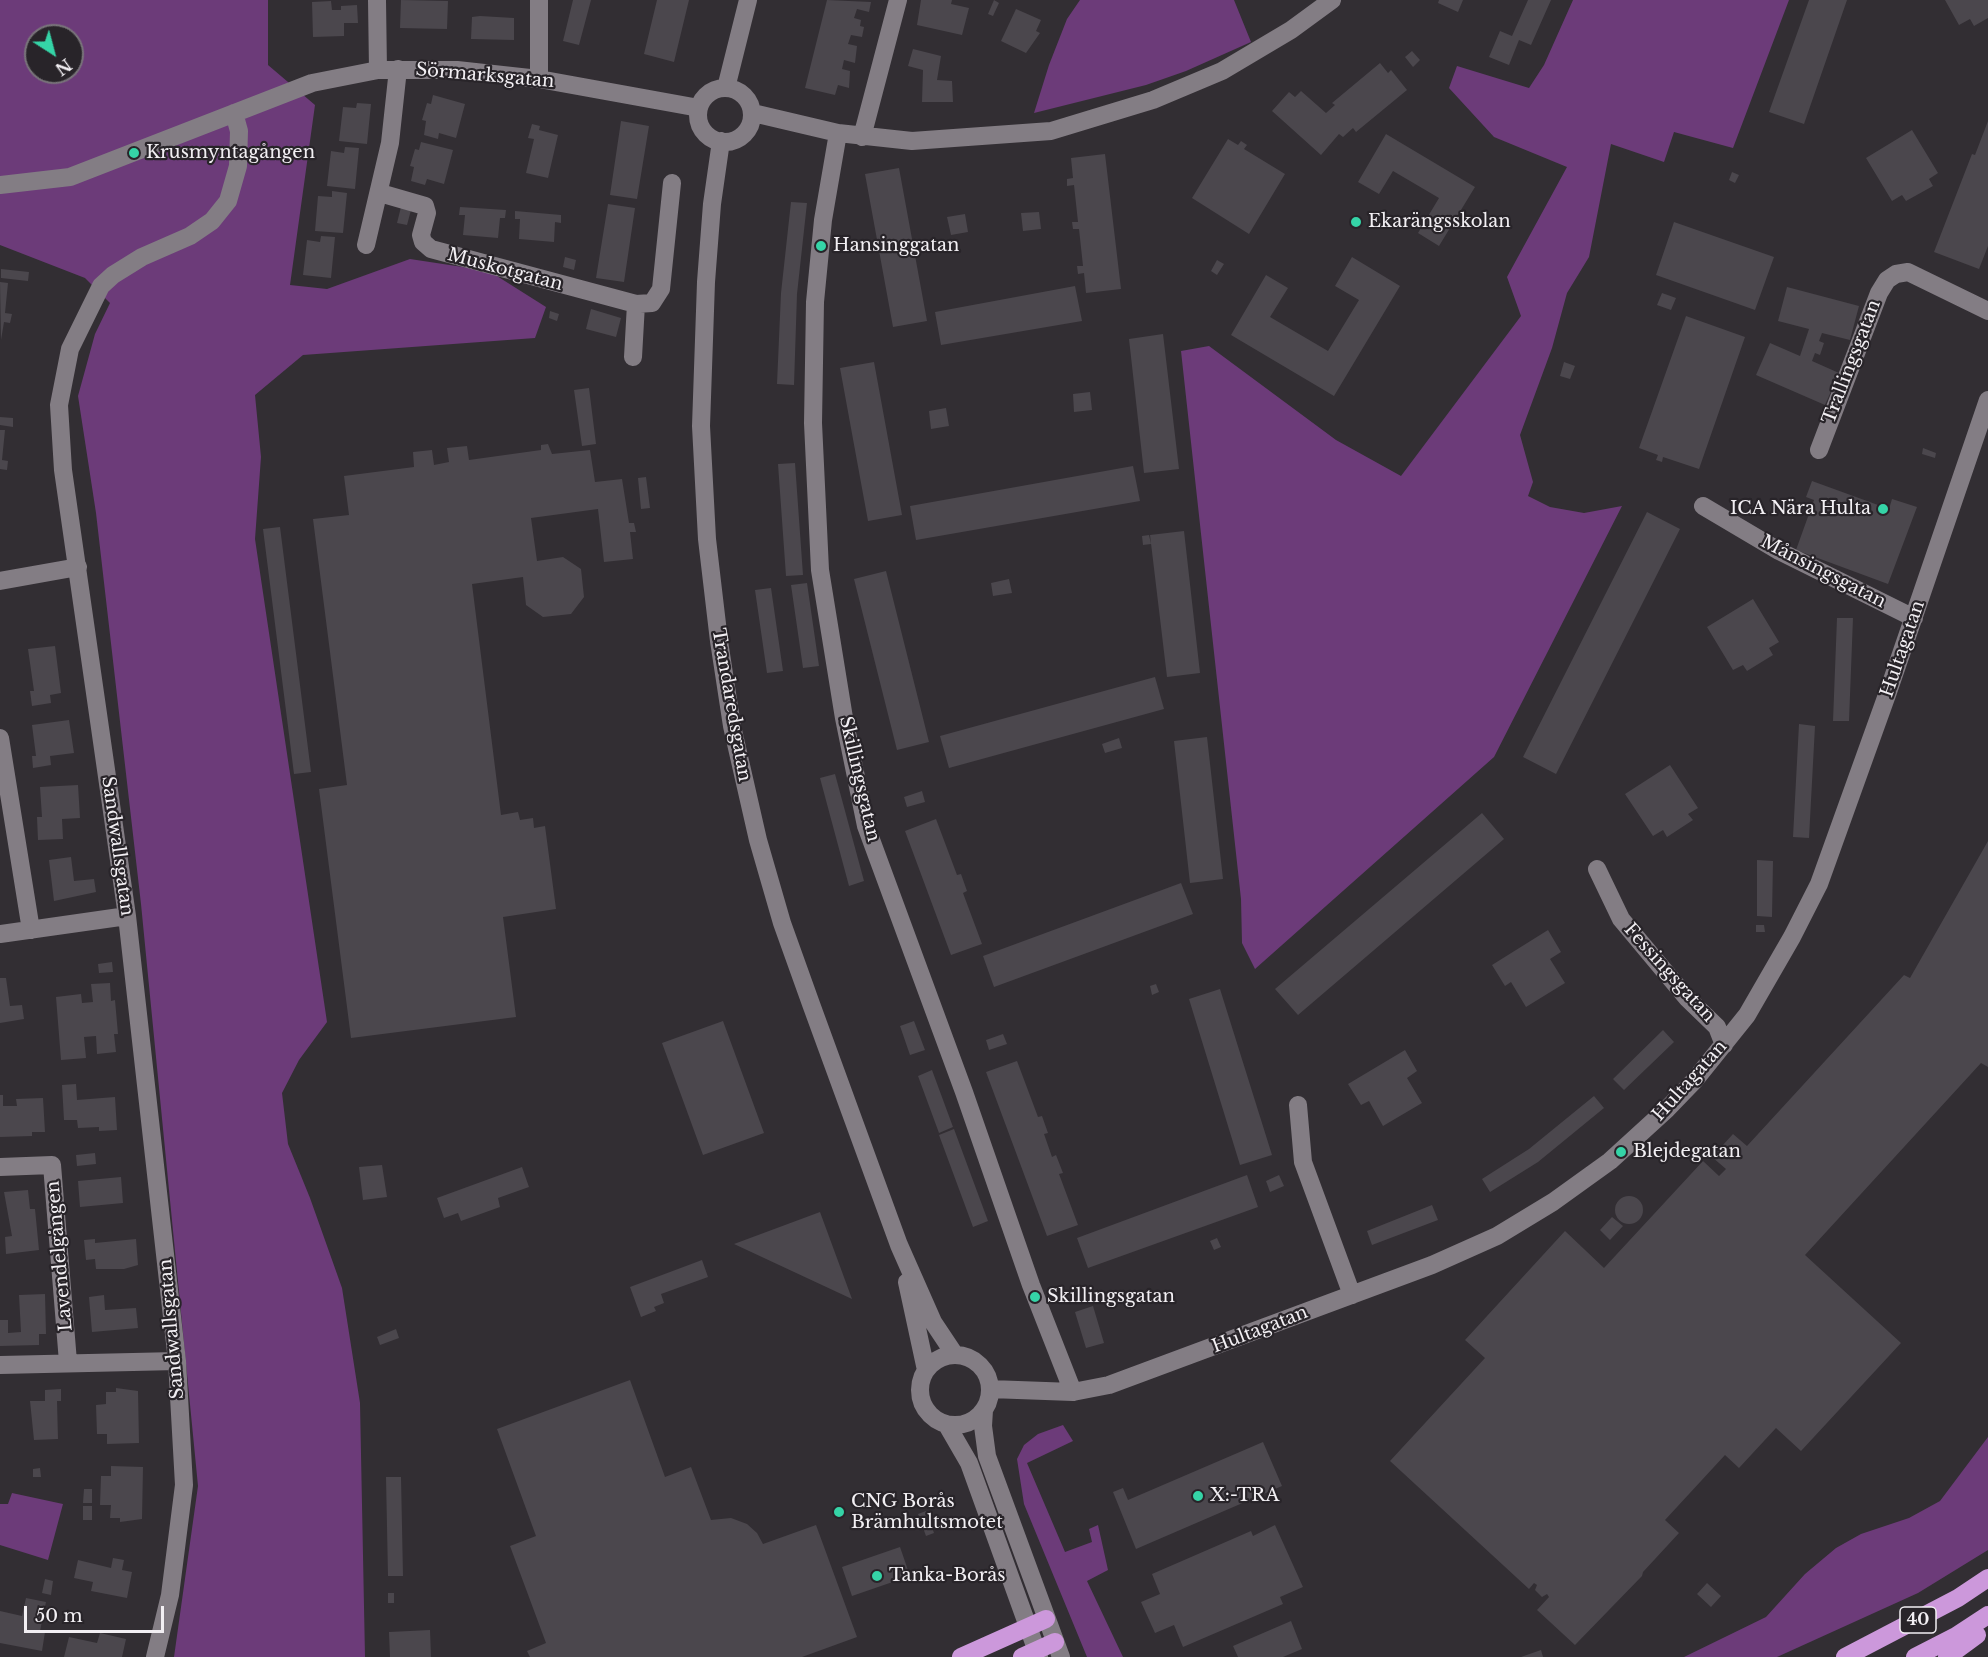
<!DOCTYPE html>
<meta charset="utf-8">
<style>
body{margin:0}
#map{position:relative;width:1988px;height:1657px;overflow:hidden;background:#322e33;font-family:"Libre Baskerville",serif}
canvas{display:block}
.north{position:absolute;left:24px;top:24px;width:60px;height:60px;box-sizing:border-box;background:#282429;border:2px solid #79757a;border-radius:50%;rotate:144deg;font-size:16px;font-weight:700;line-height:24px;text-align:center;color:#f2eff3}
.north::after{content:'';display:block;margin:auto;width:21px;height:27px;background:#35d4a7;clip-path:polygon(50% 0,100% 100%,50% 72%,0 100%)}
.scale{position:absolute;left:24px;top:1606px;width:140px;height:27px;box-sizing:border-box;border:3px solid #f2eff3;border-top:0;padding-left:8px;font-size:18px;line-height:21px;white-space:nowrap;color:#f2eff3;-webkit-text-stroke:4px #282429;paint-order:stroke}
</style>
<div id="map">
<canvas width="1988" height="1657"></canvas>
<div class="north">N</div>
<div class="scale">50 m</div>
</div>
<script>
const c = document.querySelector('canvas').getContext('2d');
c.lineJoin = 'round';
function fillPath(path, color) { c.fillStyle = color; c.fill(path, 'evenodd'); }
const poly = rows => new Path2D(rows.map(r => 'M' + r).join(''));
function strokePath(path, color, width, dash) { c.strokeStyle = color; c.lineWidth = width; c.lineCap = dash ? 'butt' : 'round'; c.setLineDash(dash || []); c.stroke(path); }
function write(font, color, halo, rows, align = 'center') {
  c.font = font + ' "Libre Baskerville",serif'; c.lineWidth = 4.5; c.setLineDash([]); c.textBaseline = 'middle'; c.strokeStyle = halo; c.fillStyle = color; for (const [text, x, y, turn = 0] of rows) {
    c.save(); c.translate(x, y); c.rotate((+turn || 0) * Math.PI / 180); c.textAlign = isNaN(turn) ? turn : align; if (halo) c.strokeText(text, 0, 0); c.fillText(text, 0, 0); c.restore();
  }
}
const green = poly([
 [0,0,268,0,268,65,315,105,290,285,327,289,410,259,489,271,546,307,535,338,303,355,255,395,261,457,255,539,327,1022,299,1060,282,1093,288,1144,310,1198,342,1288,360,1403,365,1657,174,1657,198,1486,141,904,96,513,78,396,95,334,110,303,85,278,0,245],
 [36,36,72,36,72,72,36,72],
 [1080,0,1234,0,1251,42,1186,71,1146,85,1034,113,1049,65,1067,19],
 [1573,0,1789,0,1733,148,1674,132,1664,162,1611,144,1589,257,1567,293,1552,348,1520,435,1533,482,1528,496,1550,507,1584,513,1622,506,1494,757,1255,969,1242,943,1241,899,1181,351,1209,346,1336,440,1401,476,1521,316,1507,277,1567,167,1494,137,1449,88,1457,66,1529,88,1544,65],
 [1063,1425,1073,1441,1027,1463,1065,1552,1092,1542,1089,1529,1098,1525,1108,1570,1087,1581,1123,1657,1087,1657,1024,1504,1017,1459,1024,1445,1038,1434],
 [1988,1437,1988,1550,1918,1593,1777,1657,1684,1657,1766,1617,1805,1574,1836,1548,1861,1534,1909,1518,1940,1501],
 [12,1493,63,1504,48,1560,0,1545,0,1504,8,1504]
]);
const building = poly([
 [401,0,448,1,447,29,400,28],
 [573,0,591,0,579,45,563,41],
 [657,0,689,0,674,62,644,54],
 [827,0,871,2,869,12,857,9,854,18,861,20,860,26,864,27,862,37,851,35,848,44,857,46,855,63,844,60,842,69,850,71,849,88,838,85,835,95,805,88],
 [921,0,952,0,951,4,969,8,962,35,917,25],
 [994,0,999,3,993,16,988,14],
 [1439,0,1463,0,1458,12,1438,3],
 [1528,0,1551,0,1531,45,1519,40,1509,65,1489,57,1500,31,1512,36],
 [1809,0,1847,0,1804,124,1769,112],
 [1945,0,1988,0,1988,18,1974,26,1970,19,1959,25],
 [331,1,332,10,341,10,341,6,357,5,358,23,344,23,344,36,313,37,312,2],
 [1016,9,1041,20,1036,31,1040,33,1026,53,1001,41],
 [480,16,514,18,514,40,471,39,472,17],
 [913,49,941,56,937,80,952,81,953,102,922,102,923,70,908,66],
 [1412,51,1420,60,1413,67,1405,57],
 [1380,63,1388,73,1391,70,1407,90,1356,132,1353,128,1343,137,1339,134,1321,155,1272,111,1289,92,1295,97,1301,91,1326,113,1335,105,1332,103],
 [433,95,465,104,456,138,439,133,438,139,424,135,426,121,422,120,427,103,431,104],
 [357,103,371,104,367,144,339,141,343,107,356,108],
 [621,121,649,126,637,199,610,195],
 [1988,121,1988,246,1979,269,1934,252,1972,154,1975,155],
 [532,124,540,126,539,130,558,135,548,178,526,173,534,139,528,138],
 [1912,130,1938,173,1929,179,1933,186,1906,201,1902,195,1892,201,1866,158],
 [1386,134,1475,187,1439,246,1418,233,1439,198,1393,171,1379,194,1358,182],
 [1228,139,1238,145,1241,141,1247,145,1244,149,1285,174,1249,234,1192,198],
 [421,142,453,150,444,184,427,179,425,185,411,181,414,167,410,166,415,149,419,150],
 [345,147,359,148,355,189,327,186,331,151,344,153],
 [1105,154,1121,289,1086,293,1084,273,1078,274,1077,266,1083,266,1079,229,1073,229,1072,222,1078,222,1074,185,1067,186,1067,179,1073,178,1071,158],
 [899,168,927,321,893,327,865,174],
 [1732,172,1739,175,1735,183,1729,180],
 [332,191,347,193,343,233,315,231,318,196,332,197],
 [791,202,807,203,797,294,794,385,777,384,781,293],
 [608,204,635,208,624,282,596,278],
 [401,207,411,210,407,225,397,223],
 [460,207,506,210,505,218,500,218,498,238,463,235,465,215,459,215],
 [515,211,561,215,561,223,555,222,554,242,519,239,520,219,515,219],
 [1039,212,1041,229,1023,231,1021,213],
 [965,214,968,232,951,235,947,217],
 [1674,222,1774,257,1755,310,1656,275],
 [321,236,335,237,331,278,303,275,307,240,320,242],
 [565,257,576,260,574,270,563,267],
 [1352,257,1400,286,1334,396,1231,335,1266,275,1288,288,1270,317,1328,351,1359,300,1335,286],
 [1217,260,1224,264,1217,275,1211,271],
 [1,269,29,272,28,281,1,278],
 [0,282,8,283,5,313,12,314,10,323,4,322,1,340],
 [1075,286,1082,321,941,345,935,312],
 [1787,287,1859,306,1850,340,1822,333,1819,341,1824,343,1820,355,1815,353,1812,361,1839,373,1825,405,1756,375,1770,343,1800,356,1809,329,1778,321],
 [1662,293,1676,298,1671,310,1657,305],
 [591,309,621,318,616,337,586,329],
 [550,311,559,314,557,321,549,318],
 [1686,316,1745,337,1699,469,1663,457,1662,462,1656,460,1658,455,1639,448],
 [1163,334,1179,469,1144,473,1129,339],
 [874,362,902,515,868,521,840,368],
 [1564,362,1575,366,1570,379,1560,376],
 [589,388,596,444,582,446,574,390],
 [1090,392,1092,410,1074,412,1073,394],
 [946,408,949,426,931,429,929,411],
 [0,417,13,418,13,427,0,425],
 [0,430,5,430,2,460,8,461,7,470,0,469],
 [548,444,552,454,590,450,595,482,622,479,629,523,634,523,636,532,630,532,633,559,604,562,598,509,531,518,537,561,563,557,581,569,584,597,571,614,543,617,526,605,523,577,472,584,501,815,518,812,520,820,533,818,534,828,545,826,556,909,503,917,516,1017,351,1038,319,789,347,785,313,519,349,515,344,476,414,467,413,452,432,450,434,465,449,462,447,448,467,446,469,460,541,450,541,445],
 [1923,448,1936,453,1935,458,1922,454],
 [795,463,803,575,786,576,778,464],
 [1133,466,1140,501,916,540,910,506],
 [646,477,650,508,641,509,638,478],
 [1812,481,1889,509,1892,499,1917,507,1888,584,1796,550,1814,500,1806,497],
 [1647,512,1680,529,1556,774,1523,757],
 [280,527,311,772,294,774,263,529],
 [1184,531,1200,673,1167,677,1150,535],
 [1149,535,1151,544,1143,545,1142,536],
 [886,571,929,742,897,750,854,579],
 [1009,579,1012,593,993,596,991,583],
 [807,583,819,666,803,668,791,585],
 [771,588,783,671,767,673,755,590],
 [1753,599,1779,642,1769,648,1773,655,1747,671,1743,665,1733,670,1707,627],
 [1837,618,1853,618,1849,721,1833,721],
 [55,646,61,693,50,695,51,703,32,706,30,691,34,691,28,649],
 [1155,677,1164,709,949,768,940,736],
 [69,720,74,753,50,756,51,765,33,768,32,756,36,756,32,725],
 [1799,724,1815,726,1809,838,1793,837],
 [1207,737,1223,879,1190,883,1174,741],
 [1119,738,1122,748,1105,753,1102,744],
 [1670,765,1698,808,1688,814,1693,820,1667,837,1663,830,1653,836,1625,794],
 [835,774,864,881,849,886,820,778],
 [78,785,80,818,62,819,63,839,38,840,37,817,42,817,40,787],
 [922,791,925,802,907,807,904,797],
 [1482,813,1504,839,1298,1015,1275,989],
 [936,819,957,875,961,874,967,891,963,893,982,944,951,955,905,831],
 [1988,841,1988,1067,1981,1063,1805,1255,1901,1343,1801,1451,1776,1428,1739,1468,1725,1455,1665,1520,1679,1533,1643,1572,1642,1576,1575,1645,1537,1610,1549,1597,1547,1594,1542,1597,1535,1590,1537,1585,1534,1583,1529,1589,1390,1461,1485,1358,1465,1340,1565,1231,1604,1268,1703,1161,1719,1176,1726,1169,1712,1157,1733,1134,1747,1146,1904,975,1910,978],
 [71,857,74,881,94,879,96,892,54,901,49,860],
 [1757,860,1773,861,1772,917,1757,916],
 [1181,883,1193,914,994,987,983,956],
 [1756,925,1764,925,1765,932,1756,932],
 [1548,930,1561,952,1550,959,1565,983,1526,1007,1511,982,1505,986,1492,965],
 [112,962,113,972,99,973,98,964],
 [0,978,6,978,10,1006,22,1005,24,1019,0,1023],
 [110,983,111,1001,115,1000,118,1034,114,1034,116,1052,97,1054,96,1036,84,1037,86,1058,61,1060,56,997,81,994,82,1003,93,1002,91,984],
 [1156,984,1159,992,1152,995,1150,986],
 [1220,989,1272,1155,1240,1165,1189,999],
 [723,1021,764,1133,703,1155,662,1043],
 [914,1021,925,1050,910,1055,900,1026],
 [1663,1030,1674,1042,1624,1090,1613,1079],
 [1003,1034,1007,1044,989,1050,986,1040],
 [1405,1050,1417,1071,1407,1078,1422,1103,1383,1126,1369,1101,1361,1105,1348,1084],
 [1017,1061,1038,1117,1042,1116,1048,1133,1044,1134,1052,1157,1056,1155,1063,1173,1059,1174,1078,1225,1047,1236,986,1072],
 [932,1070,953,1127,939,1133,918,1076],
 [76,1084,77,1100,115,1097,117,1130,99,1131,99,1127,78,1128,77,1120,64,1120,62,1085],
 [0,1095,3,1095,3,1106,17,1106,16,1099,43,1098,45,1132,32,1132,32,1136,0,1137],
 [1594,1096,1604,1108,1538,1162,1490,1192,1482,1179,1529,1149],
 [954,1129,988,1221,973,1227,939,1135],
 [95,1153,96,1164,77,1166,76,1155],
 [382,1165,387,1197,363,1200,359,1167],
 [522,1167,529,1187,498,1198,500,1207,461,1221,458,1213,444,1218,437,1198],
 [1247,1175,1258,1207,1088,1268,1077,1238],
 [1279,1175,1284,1186,1270,1192,1266,1181],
 [121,1177,123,1203,80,1207,78,1181],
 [28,1190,30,1209,35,1209,39,1250,6,1254,5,1237,12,1236,4,1192],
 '1615 1210a14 14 0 1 1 28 0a14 14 0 1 1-28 0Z',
 [1432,1205,1438,1220,1372,1245,1367,1231],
 [820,1212,852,1299,734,1244],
 [1612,1217,1623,1226,1610,1240,1600,1230],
 [1217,1238,1221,1247,1214,1250,1210,1241],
 [95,1239,95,1243,136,1239,138,1265,124,1269,96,1269,95,1259,86,1260,84,1240],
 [702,1260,708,1277,661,1294,664,1303,654,1307,656,1311,641,1317,630,1287],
 [45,1294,46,1334,39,1334,39,1345,0,1346,0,1320,8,1320,8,1333,21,1332,19,1295],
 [104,1295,105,1310,136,1308,138,1328,92,1332,89,1297],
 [1093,1306,1104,1343,1086,1348,1075,1312],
 [396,1329,399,1338,380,1345,377,1337],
 [630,1380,665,1477,691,1467,711,1520,731,1518,747,1524,757,1533,763,1544,816,1525,857,1637,802,1657,530,1657,527,1651,546,1643,510,1546,536,1536,497,1429],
 [116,1388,138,1391,139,1443,107,1444,107,1434,97,1434,96,1405,106,1404,106,1392,116,1392],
 [61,1389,61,1401,57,1401,58,1439,34,1440,30,1401,45,1401,45,1390],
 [1263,1442,1282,1486,1136,1549,1113,1492,1123,1488,1128,1500],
 [111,1466,143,1467,142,1519,120,1522,120,1518,110,1518,111,1505,100,1505,101,1476,111,1476],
 [40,1468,41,1477,33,1477,33,1469],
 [386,1477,401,1477,403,1576,388,1576],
 [84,1489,92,1489,92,1503,83,1503],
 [83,1506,92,1506,92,1520,83,1520],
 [926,1511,934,1533,926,1536,918,1514],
 [1275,1525,1303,1587,1280,1597,1283,1604,1183,1647,1174,1625,1155,1633,1141,1602,1160,1594,1152,1574,1251,1531,1253,1536],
 [900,1547,910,1576,852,1596,842,1567],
 [113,1558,124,1560,122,1570,132,1572,127,1598,91,1591,93,1582,74,1578,78,1560,111,1568],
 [45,1579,53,1581,51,1595,42,1593],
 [1707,1583,1721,1596,1711,1607,1697,1594],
 [388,1593,394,1593,394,1603,388,1603],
 [26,1598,46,1602,40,1631,45,1632,42,1651,0,1643,0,1611,22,1616],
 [1291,1621,1302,1649,1283,1657,1238,1657,1233,1646],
 [430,1630,431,1657,390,1657,389,1632],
 [100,1633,126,1639,122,1657,64,1657,69,1637,97,1643],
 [1541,1650,1543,1657,1521,1657]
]);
const minor = poly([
 [377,0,378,70],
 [539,0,539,79],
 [726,88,748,0],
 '698 115a27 27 0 1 1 54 0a27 27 0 1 1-54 0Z',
 [753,113,838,133,912,141,1051,131,1153,100,1222,71,1291,30,1332,0],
 [838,133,823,220,815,302,813,423,820,570,844,718,866,826,964,1092,1031,1285,1073,1392],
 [862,137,898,0],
 [721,141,712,204,706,282,701,426,707,539,719,641,732,726,758,840,782,923,811,1004,899,1245,933,1322,955,1355],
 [0,185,70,177,312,83,378,70,457,70,539,79,699,108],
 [380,193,425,206,427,213,421,235,423,242,431,249,636,304],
 [366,245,390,143,398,69],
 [633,357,636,304,652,303,661,289,672,183],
 [1819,450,1879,293,1887,280,1896,274,1908,272,1988,311],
 [1703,506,1779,551,1914,618],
 [0,581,78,567],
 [0,738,31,930],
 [1597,869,1621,919,1687,998,1717,1027,1724,1045],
 [0,934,127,916],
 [1298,1105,1303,1162,1352,1295],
 [0,1167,52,1165,68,1362],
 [907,1282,926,1370],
 '920 1390a35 35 0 1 1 70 0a35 35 0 1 1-70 0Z',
 [0,1365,177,1361],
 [990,1389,1073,1392,1109,1385,1432,1265,1497,1236,1553,1202,1610,1161,1667,1109,1694,1081,1747,1015,1792,937,1819,884,1888,692,1988,400],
 [984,1410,983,1426,987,1456,1061,1657],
 [947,1425,969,1463,1039,1657],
 [155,1657,170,1595,184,1485,177,1361,127,916,63,470,59,405,70,349,101,286,113,275,142,257,190,236,212,221,228,201,238,166,239,131,234,113]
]);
const highway = poly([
 [961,1657,1046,1619],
 [1022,1657,1055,1642],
 [1845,1657,1958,1598,1988,1578],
 [1915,1657,1956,1636,1988,1615],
 [1947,1657,1977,1635]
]);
const markers = [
 [134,153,6,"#35d4a7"],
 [1356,222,6,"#35d4a7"],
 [821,246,6,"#35d4a7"],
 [1883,509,6,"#35d4a7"],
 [1621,1152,6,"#35d4a7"],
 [1035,1297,6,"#35d4a7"],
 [1198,1496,6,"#35d4a7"],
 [839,1512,6,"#35d4a7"],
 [877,1576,6,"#35d4a7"]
];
const shields = [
 [1918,1620,36]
];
const shieldNames = [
 ["40",1918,1620]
];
const streetNames = [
 ["Sörmarksgatan",485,76,5],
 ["Muskotgatan",505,270,15],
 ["Trallingsgatan",1852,362,-69],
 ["Månsingsgatan",1823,572,27],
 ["Hultagatan",1903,649,-71],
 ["Trandaredsgatan",731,705,80],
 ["Skillingsgatan",859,779,77],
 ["Sandwallsgatan",117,846,82],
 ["Fessingsgatan",1669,973,48],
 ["Hultagatan",1690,1081,-48],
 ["Lavendelgången",60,1256,-95],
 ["Sandwallsgatan",172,1329,-95],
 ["Hultagatan",1260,1330,-21]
];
const poiNames = [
 ["Krusmyntagången",146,153],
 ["Ekarängsskolan",1368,222],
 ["Hansinggatan",833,246],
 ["ICA Nära Hulta",1871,509,"right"],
 ["Blejdegatan",1633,1152],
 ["Skillingsgatan",1047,1297],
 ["X:-TRA",1210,1496],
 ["CNG Borås",851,1502],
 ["Brämhultsmotet",851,1523],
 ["Tanka-Borås",889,1576]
];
fillPath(green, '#6c3b79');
fillPath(building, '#4b474d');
strokePath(minor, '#837d84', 18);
strokePath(highway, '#cc98db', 18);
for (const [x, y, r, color] of markers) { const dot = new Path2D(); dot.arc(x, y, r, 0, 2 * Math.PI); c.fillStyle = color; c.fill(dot); strokePath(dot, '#282429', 2); }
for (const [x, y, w] of shields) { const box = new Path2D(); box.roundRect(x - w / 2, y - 13, w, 26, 4.5); c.fillStyle = '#282429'; c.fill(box); strokePath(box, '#f2eff3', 1.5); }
write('bold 16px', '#f2eff3', null, shieldNames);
write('18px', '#f2eff3', '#282429', streetNames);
write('18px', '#f2eff3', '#282429', poiNames, 'left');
</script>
